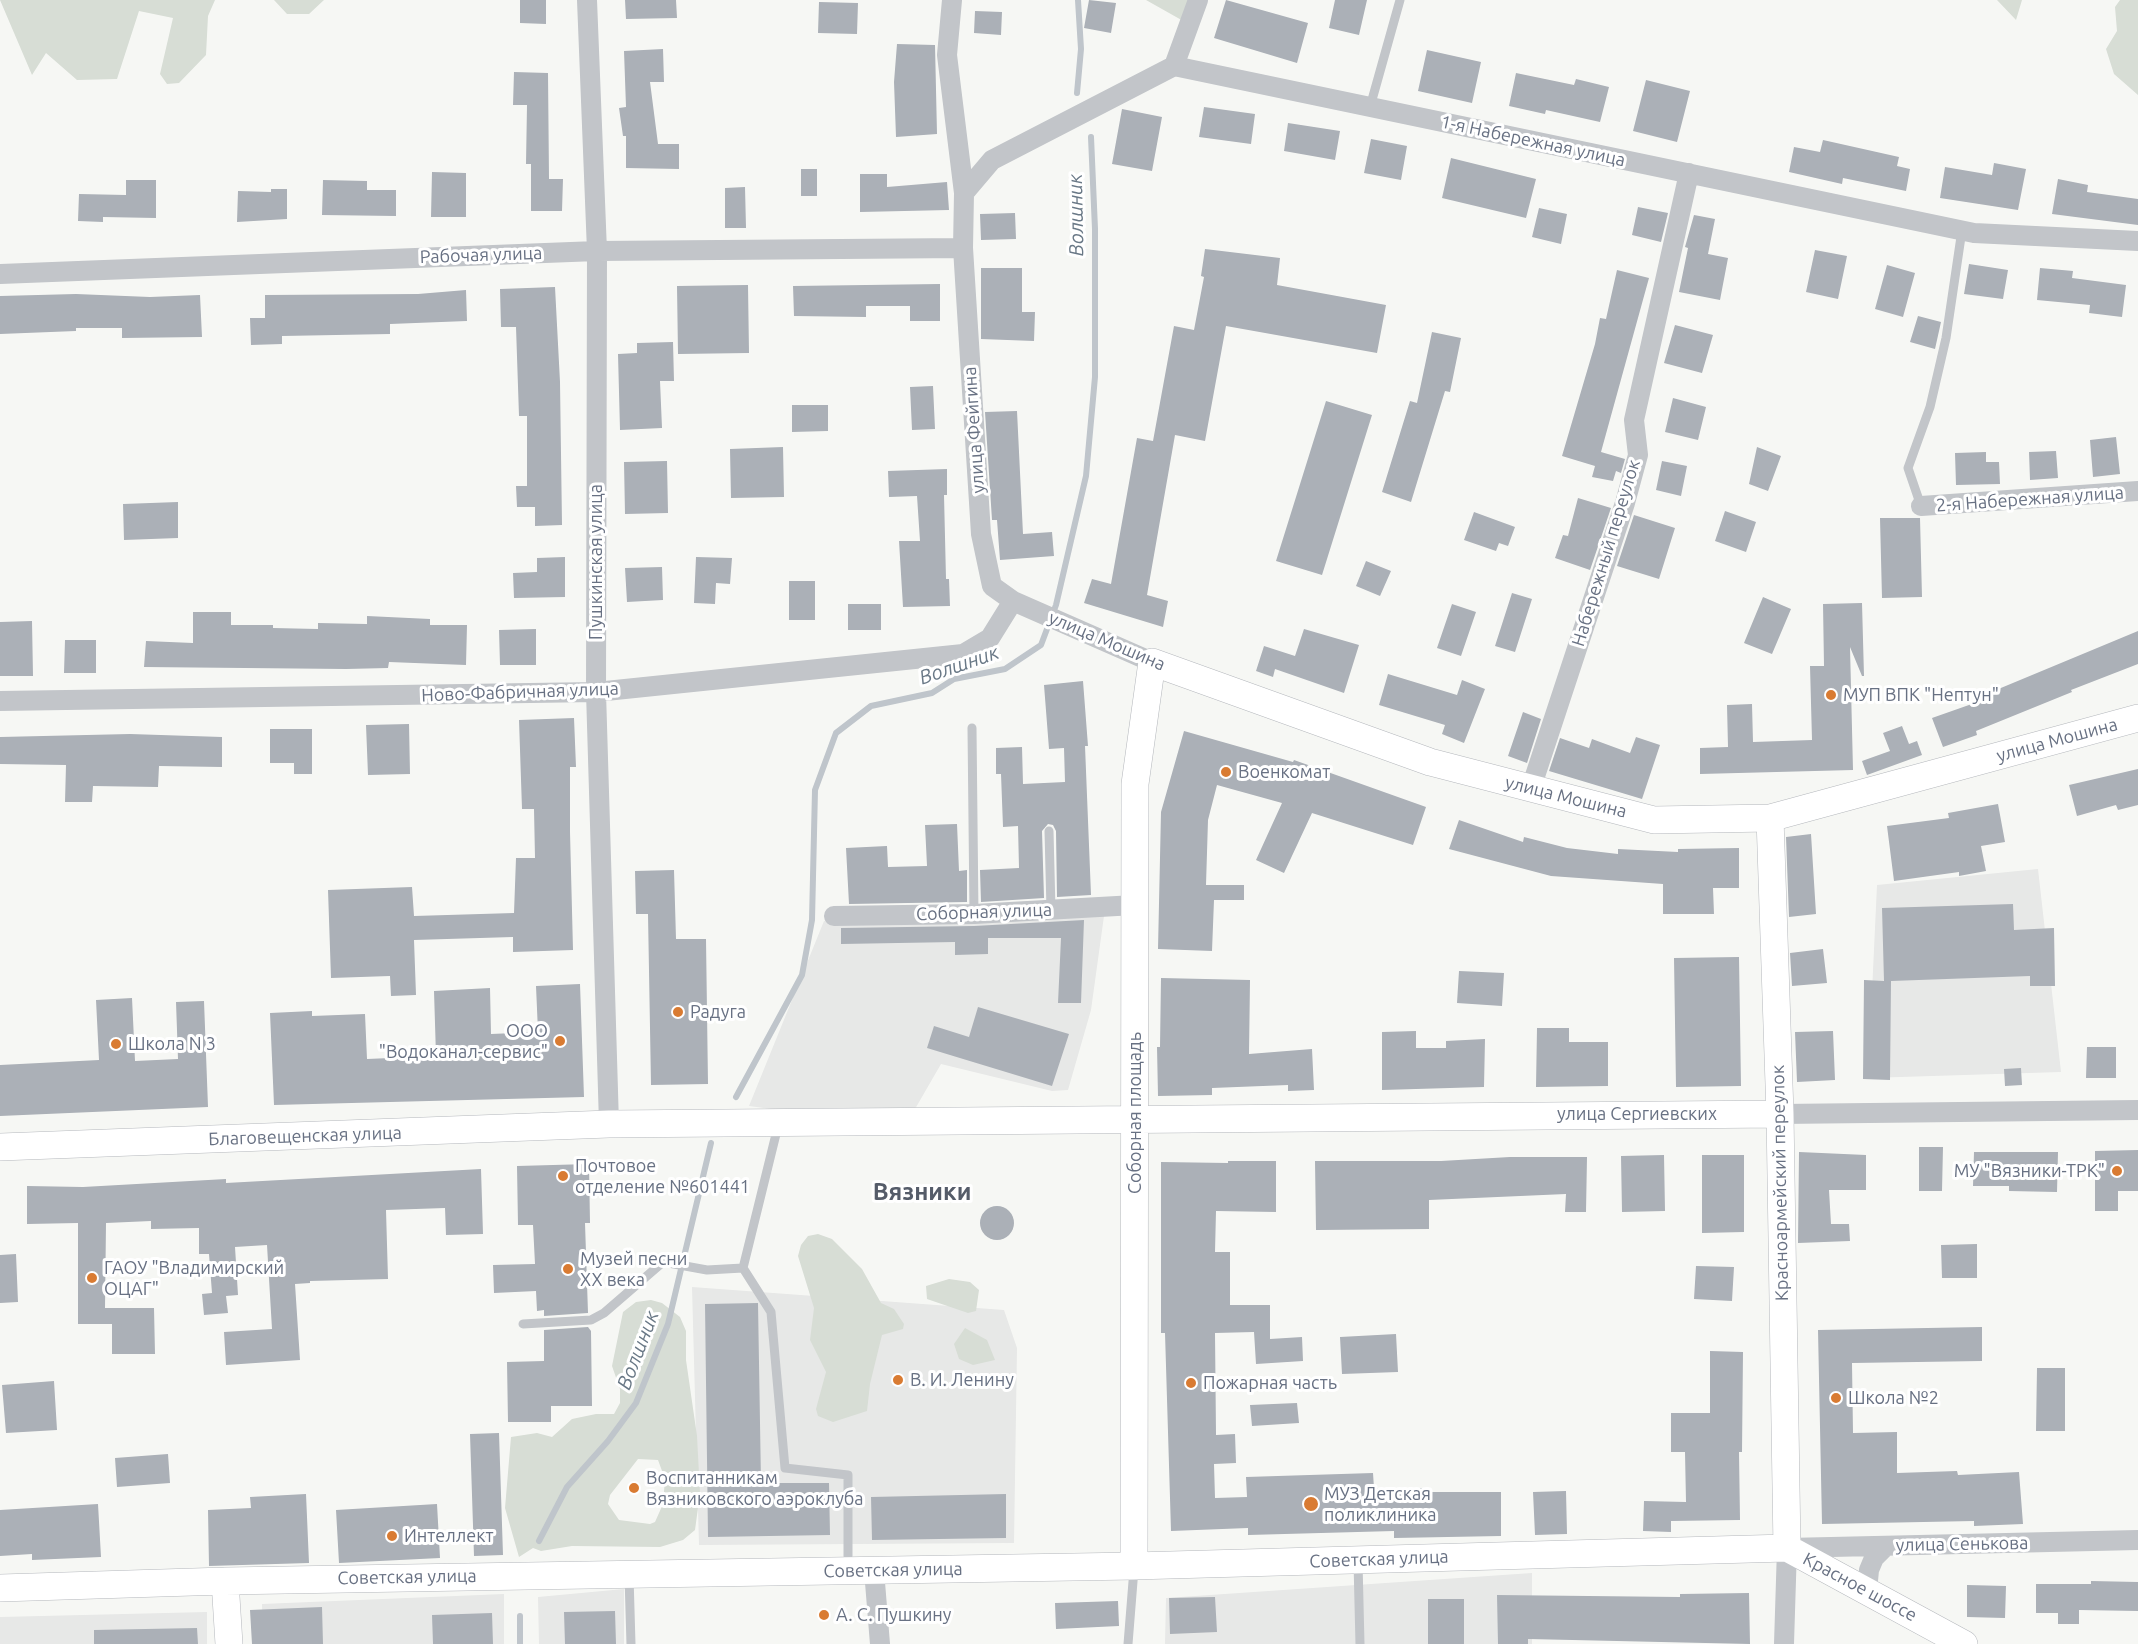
<!DOCTYPE html>
<meta charset="utf-8">
<style>
body{margin:0}
canvas{display:block;background:#f6f7f4}
</style>
<canvas width="2138" height="1644"></canvas>
<script>
const c = document.querySelector('canvas').getContext('2d');
c.lineJoin = 'round';
function fillPath(path, color) { c.fillStyle = color; c.fill(path, 'evenodd'); }
const poly = rows => new Path2D(rows.map(r => 'M' + r).join(''));
function strokePath(path, color, width, dash) { c.strokeStyle = color; c.lineWidth = width; c.lineCap = dash ? 'butt' : 'round'; c.setLineDash(dash || []); c.stroke(path); }
function write(font, color, halo, rows, align = 'center') {
  c.font = font + ' Ubuntu,sans-serif'; c.lineWidth = 6; c.setLineDash([]); c.textBaseline = 'middle'; c.strokeStyle = halo; c.fillStyle = color; for (const [text, x, y, turn = 0] of rows) {
    c.save(); c.translate(x, y); c.rotate((+turn || 0) * Math.PI / 180); c.textAlign = isNaN(turn) ? turn : align; if (halo) c.strokeText(text, 0, 0); c.fillText(text, 0, 0); c.restore();
  }
}
const built = poly([
 [2038,869,2061,1072,1868,1078,1877,885],
 [1104,916,1091,1010,1068,1090,1052,1091,941,1064,915,1109,779,1110,749,1106,824,921],
 [692,1287,1004,1310,1017,1348,1014,1543,699,1545],
 [1532,1573,1532,1644,1165,1644,1166,1598],
 [624,1589,624,1644,539,1644,538,1597],
 [504,1594,504,1644,263,1644,262,1604],
 [207,1612,207,1644,0,1644,0,1617]
]);
const green = poly([
 [0,0,215,0,208,16,206,55,179,83,167,84,160,74,173,18,139,11,117,79,77,80,46,53,32,75],
 [274,0,324,0,309,14,287,14],
 [1146,0,1201,0,1185,22],
 [1997,0,2022,0,2016,20],
 [2120,0,2138,0,2138,95,2114,74,2106,49,2117,31,2115,7],
 [818,1234,832,1239,862,1269,881,1303,894,1309,904,1324,903,1329,882,1335,870,1384,867,1411,833,1422,818,1416,816,1409,826,1372,810,1340,814,1308,798,1256,801,1245,808,1236],
 [949,1279,970,1282,979,1290,976,1311,968,1313,927,1299,926,1286],
 [651,1300,662,1303,680,1317,686,1331,686,1360,697,1436,700,1493,695,1530,683,1540,660,1547,572,1546,541,1551,533,1548,519,1557,505,1508,511,1437,537,1433,552,1437,572,1419,596,1414,614,1414,620,1403,620,1389,612,1366,623,1312,636,1302],
 [638,1459,658,1460,665,1479,663,1504,655,1522,650,1524,619,1520,608,1504,610,1495],
 [965,1328,987,1340,995,1360,973,1365,959,1359,954,1344]
]);
const stream = poly([
 [1077,93,1081,49,1078,0],
 [736,1097,802,975,812,920,815,790,836,733,871,706,932,693,954,679,1005,669,1041,645,1056,605,1086,476,1095,377,1095,229,1091,137],
 [539,1541,567,1487,608,1441,636,1403,668,1324,711,1143],
 [520,1616,520,1644]
]);
const building = poly([
 [520,0,546,0,546,24,520,23],
 [625,0,676,0,677,18,626,19],
 [1089,0,1116,3,1111,33,1084,28],
 [1226,0,1308,23,1297,63,1214,38],
 [1335,0,1367,0,1359,35,1329,28],
 [819,2,858,3,857,34,818,33],
 [975,11,1002,12,1001,35,974,33],
 [897,44,935,45,937,134,896,137,894,82],
 [663,49,664,82,650,82,658,144,679,144,679,169,626,168,626,136,623,136,619,108,626,107,624,51],
 [1427,50,1481,62,1472,103,1418,91],
 [514,72,548,73,549,179,563,179,562,211,531,211,531,164,526,164,527,105,513,105],
 [1516,73,1574,85,1576,79,1609,87,1600,122,1546,110,1545,114,1509,106],
 [1646,80,1690,91,1677,142,1633,131],
 [1204,107,1255,114,1251,144,1199,137],
 [1122,109,1162,117,1152,171,1112,164],
 [1288,123,1340,131,1335,160,1284,151],
 [1371,139,1407,146,1401,180,1364,173],
 [1823,140,1899,157,1897,166,1910,169,1906,191,1843,178,1842,184,1789,172,1794,147,1820,152],
 [1451,158,1536,179,1526,218,1442,198],
 [1994,163,2026,169,2018,210,1940,198,1945,167,1992,175],
 [801,169,817,169,817,196,801,196],
 [432,172,466,173,466,217,431,217],
 [860,174,887,174,887,187,947,182,949,210,860,212],
 [2058,179,2088,185,2087,192,2138,199,2138,225,2052,214],
 [126,180,156,180,156,218,103,217,103,222,78,221,79,194,126,195],
 [323,180,367,181,367,190,396,190,396,216,322,215],
 [745,187,746,228,725,228,725,188],
 [271,189,287,189,287,219,237,222,238,191,271,192],
 [1638,207,1668,213,1661,242,1632,235],
 [1539,208,1567,214,1561,244,1532,237],
 [1015,213,1016,239,981,240,980,214],
 [1694,215,1715,219,1708,254,1728,258,1720,300,1679,292,1688,248,1685,247],
 [1205,249,1280,258,1277,285,1386,305,1377,353,1226,326,1205,441,1175,435,1147,595,1168,601,1163,627,1084,603,1092,579,1111,584,1137,438,1153,441,1174,326,1194,330,1204,277,1201,276],
 [1815,250,1847,256,1838,299,1806,292],
 [1969,264,2008,270,2003,299,1964,294],
 [1887,265,1915,273,1903,317,1875,309],
 [981,268,1022,268,1022,312,1035,312,1034,341,981,339],
 [2040,268,2073,271,2072,278,2126,285,2122,317,2089,313,2090,305,2037,300],
 [1617,270,1649,278,1601,452,1625,459,1621,473,1616,471,1613,481,1592,477,1595,466,1562,456,1595,344,1600,318,1606,319],
 [940,284,940,321,910,321,910,306,866,306,866,317,794,316,793,286],
 [748,285,749,353,678,354,677,286],
 [555,287,560,382,562,525,535,526,535,507,517,507,516,486,527,486,527,416,519,416,516,327,501,327,500,289],
 [466,290,467,321,390,324,390,334,282,336,282,344,251,345,250,318,265,318,265,295,418,294],
 [76,294,150,297,200,295,202,337,122,338,122,328,76,328,76,331,0,334,0,296],
 [1918,316,1941,322,1935,349,1910,342],
 [1675,325,1713,335,1702,373,1664,363],
 [1432,332,1461,338,1450,392,1445,391,1411,502,1382,492,1410,401,1417,403],
 [673,342,674,381,660,381,662,428,620,430,618,354,637,353,637,343],
 [933,386,935,429,912,430,910,387],
 [1673,398,1706,407,1698,440,1665,432],
 [1326,401,1372,415,1322,575,1276,561],
 [792,405,828,405,828,431,792,432],
 [1017,411,1023,534,1052,532,1054,556,1000,560,997,520,992,520,985,412],
 [2116,437,2120,474,2093,477,2090,440],
 [783,447,784,497,731,498,730,449],
 [1757,447,1781,456,1768,491,1749,484],
 [2056,451,2058,478,2030,480,2029,452],
 [1986,452,1986,462,1999,462,2000,484,1956,485,1955,453],
 [667,461,668,513,625,514,624,462],
 [1662,461,1687,466,1681,496,1656,490],
 [947,469,947,495,944,495,946,579,949,579,950,606,903,607,899,541,920,541,917,496,889,497,888,471],
 [1578,498,1611,508,1590,570,1555,558,1563,535,1568,536],
 [178,502,178,538,124,540,123,504],
 [1725,511,1756,522,1746,552,1715,541],
 [1474,512,1515,527,1508,546,1499,543,1496,551,1464,540],
 [1634,515,1675,528,1659,579,1617,566],
 [1880,518,1920,518,1922,597,1882,598],
 [565,557,565,597,514,598,513,573,537,572,537,558],
 [696,557,732,558,730,584,716,583,715,604,694,603],
 [1366,561,1391,571,1380,596,1356,586],
 [662,567,663,600,627,602,625,568],
 [789,581,815,581,815,620,789,620],
 [1512,593,1532,599,1515,652,1495,646],
 [1763,597,1791,609,1772,654,1744,643],
 [1862,603,1864,676,1862,676,1850,647,1853,770,1700,774,1700,748,1728,747,1727,705,1752,704,1753,742,1812,740,1810,666,1824,666,1823,604],
 [848,604,881,604,881,630,848,630],
 [1452,604,1476,612,1461,656,1437,648],
 [193,612,231,612,231,625,273,625,273,628,318,629,318,623,367,624,367,616,430,619,430,625,467,625,466,665,389,662,388,668,346,669,144,667,146,641,193,643],
 [32,621,33,676,0,676,0,622],
 [536,629,536,665,500,665,499,630],
 [1304,629,1359,645,1344,693,1275,669,1273,677,1256,671,1264,646,1295,656],
 [2138,631,2138,664,2071,690,2072,692,1976,731,1977,735,1943,747,1932,718,1986,699,1984,695],
 [65,640,96,640,96,673,64,673],
 [1388,674,1457,695,1462,680,1485,689,1464,743,1442,734,1445,725,1379,705],
 [1083,681,1088,746,1085,746,1091,895,1057,897,1056,831,1053,825,1048,824,1042,831,1044,898,981,902,980,870,1019,868,1018,826,1003,827,1001,774,996,774,996,748,1022,747,1023,784,1065,782,1064,748,1049,749,1044,685],
 [1523,712,1541,719,1527,763,1508,756],
 [574,718,576,767,570,767,570,832,573,950,513,952,513,937,414,940,416,995,391,996,390,976,331,978,328,890,412,887,414,916,514,913,516,858,535,858,534,809,522,809,519,720],
 [409,724,410,774,368,775,366,725],
 [1902,726,1909,744,1917,741,1922,755,1867,775,1862,761,1890,751,1883,733],
 [270,729,312,729,312,774,294,774,294,763,270,763],
 [1184,731,1293,762,1294,760,1426,807,1413,845,1312,813,1284,873,1256,860,1282,803,1217,785,1208,820,1206,885,1244,885,1244,900,1214,900,1212,951,1158,949,1161,812],
 [130,734,222,737,222,767,159,766,158,787,93,786,92,802,65,802,66,765,0,764,0,737],
 [1636,737,1660,745,1642,799,1549,771,1560,738,1589,748,1592,739,1630,753],
 [2138,769,2138,805,2118,810,2116,805,2077,816,2069,785],
 [1998,804,2005,842,1981,846,1986,871,1959,876,1959,872,1894,881,1887,826,1949,818,1948,813],
 [1459,820,1523,842,1524,837,1567,848,1618,854,1618,849,1678,852,1678,849,1739,848,1739,888,1713,888,1714,914,1663,914,1663,884,1551,876,1449,849],
 [957,824,959,871,967,870,967,902,849,904,846,848,887,846,888,867,927,866,925,825],
 [1811,834,1816,914,1789,917,1786,837],
 [674,870,676,939,706,939,708,1084,651,1085,648,914,636,914,635,871],
 [2013,904,2014,930,2054,928,2055,986,2030,986,2030,976,1891,981,1890,1080,1863,1079,1864,980,1884,981,1882,908],
 [1084,920,1081,1003,1058,1003,1061,938,988,938,988,954,955,955,955,942,841,944,841,928,974,926],
 [1823,949,1827,983,1792,986,1790,953],
 [1739,957,1741,1086,1676,1087,1674,958],
 [1459,971,1504,973,1502,1006,1457,1003],
 [1161,978,1250,980,1249,1054,1312,1049,1314,1090,1288,1091,1288,1085,1212,1088,1212,1095,1158,1096,1157,1047,1160,1047],
 [580,984,584,1097,274,1105,270,1013,312,1011,312,1016,365,1014,367,1059,436,1056,434,991,490,988,491,1034,538,1032,536,986],
 [132,998,135,1061,178,1059,176,1002,204,1001,208,1107,0,1116,0,1065,99,1060,96,1000],
 [978,1007,1069,1034,1052,1086,927,1048,934,1026,969,1037],
 [1537,1028,1569,1028,1569,1042,1608,1042,1608,1086,1536,1087],
 [1416,1031,1416,1048,1446,1048,1446,1041,1485,1039,1484,1087,1382,1090,1382,1032],
 [1833,1031,1835,1080,1797,1082,1795,1032],
 [2087,1047,2116,1047,2116,1078,2086,1078],
 [2021,1068,2022,1085,2005,1086,2004,1069],
 [1919,1147,1943,1147,1942,1191,1919,1191],
 [2138,1150,2138,1191,2118,1191,2118,1211,2095,1211,2095,1151],
 [1799,1152,1866,1155,1866,1190,1829,1190,1831,1224,1849,1224,1850,1241,1798,1243],
 [1974,1152,2058,1152,2057,1192,2009,1191,2009,1186,1973,1186],
 [1664,1155,1665,1211,1622,1212,1621,1156],
 [1702,1155,1744,1155,1744,1232,1702,1233],
 [1510,1157,1587,1157,1586,1212,1565,1212,1566,1194,1429,1200,1429,1229,1316,1230,1315,1161,1441,1161],
 [1228,1161,1276,1161,1276,1212,1216,1211,1215,1252,1230,1252,1230,1305,1270,1305,1270,1339,1302,1337,1303,1361,1256,1364,1254,1332,1215,1333,1216,1435,1235,1434,1236,1463,1214,1464,1215,1498,1247,1497,1246,1477,1373,1473,1374,1488,1428,1488,1428,1492,1501,1492,1501,1536,1394,1538,1394,1531,1248,1535,1248,1528,1171,1531,1165,1333,1161,1333,1161,1162,1228,1163],
 [589,1164,590,1223,585,1223,588,1313,544,1316,544,1310,537,1311,536,1291,494,1293,493,1265,535,1264,533,1225,518,1225,517,1166],
 [481,1169,483,1234,446,1235,445,1208,386,1210,388,1279,310,1281,310,1283,295,1284,300,1360,226,1365,224,1332,272,1329,267,1245,235,1247,238,1295,226,1296,228,1313,204,1315,202,1294,212,1293,209,1254,199,1254,199,1228,151,1229,151,1221,106,1223,105,1308,154,1308,155,1354,112,1354,112,1324,78,1324,78,1223,27,1224,27,1186,83,1187,226,1179,226,1183],
 '980 1223a17 17 0 1 1 34 0a17 17 0 1 1-34 0Z',
 [1977,1244,1977,1278,1942,1278,1941,1245],
 [16,1254,18,1302,0,1303,0,1255],
 [1696,1266,1734,1267,1732,1301,1694,1299],
 [758,1303,761,1483,829,1483,830,1535,708,1537,705,1304],
 [588,1327,591,1331,592,1406,551,1406,551,1422,508,1422,507,1362,544,1361,544,1330],
 [1982,1327,1982,1361,1852,1363,1853,1433,1897,1432,1897,1473,1957,1471,1958,1475,2019,1472,2023,1524,1974,1526,1974,1521,1822,1524,1818,1330],
 [1396,1334,1398,1372,1342,1374,1340,1337],
 [1710,1351,1743,1352,1742,1452,1739,1452,1740,1520,1671,1521,1671,1532,1643,1531,1644,1501,1686,1502,1685,1452,1671,1452,1671,1413,1710,1413],
 [2037,1368,2065,1368,2065,1431,2036,1431],
 [54,1381,57,1430,6,1433,2,1385],
 [1297,1403,1299,1423,1252,1426,1250,1405],
 [499,1433,503,1555,474,1556,470,1434],
 [168,1454,170,1483,117,1487,115,1458],
 [1566,1491,1567,1534,1535,1535,1533,1492],
 [306,1494,309,1563,209,1566,208,1510,251,1508,250,1497],
 [1006,1494,1006,1538,872,1540,871,1497],
 [98,1504,101,1557,32,1560,32,1554,0,1556,0,1510],
 [437,1504,440,1558,339,1563,336,1510],
 [2091,1581,2138,1582,2138,1611,2079,1610,2079,1624,2058,1624,2058,1613,2036,1613,2036,1584,2091,1584],
 [1967,1585,2006,1586,2005,1618,1967,1617],
 [1749,1593,1750,1644,1528,1639,1528,1644,1498,1644,1497,1595,1680,1597,1680,1594],
 [1215,1597,1217,1632,1170,1634,1169,1598],
 [1428,1599,1464,1599,1464,1644,1428,1644],
 [1118,1601,1119,1626,1056,1629,1055,1603],
 [322,1607,323,1644,252,1644,250,1610],
 [615,1611,616,1644,565,1644,564,1612],
 [492,1613,493,1644,433,1644,432,1615],
 [197,1628,198,1644,94,1644,94,1630]
]);
const lane = poly([
 [1370,107,1400,0],
 [1921,506,1908,468,1930,407,1946,338,1962,230],
 [972,728,974,914],
 [1049,831,1051,910],
 [778,1126,743,1268,771,1312,785,1468,848,1475,848,1556],
 [523,1324,591,1320,604,1313,663,1262,707,1270,743,1268],
 [1358,1562,1360,1644],
 [629,1576,631,1644],
 [1128,1644,1134,1569]
]);
const street = poly([
 [587,0,597,251,596,692,609,1124],
 [952,0,947,55,964,193,963,248,981,534,992,586,1013,601,1152,662],
 [1174,66,1198,0],
 [964,193,992,160,1174,66,1974,233,2138,241],
 [0,274,597,251,963,248],
 [1921,506,2138,491],
 [0,701,596,692,963,654,990,638,1013,601],
 [1531,788,1625,503,1638,455,1634,420,1689,173],
 [834,916,974,914,1135,905],
 [1780,1114,2138,1110],
 [874,1570,880,1644],
 [1867,1591,1869,1570,1874,1558,1886,1546],
 [1784,1644,1787,1548,2138,1540]
]);
const secondary = poly([
 [1770,818,1780,1114,1787,1548],
 [0,1147,609,1124,1780,1114],
 [1787,1548,1964,1644],
 [1134,1566,1135,784,1152,662,1430,762,1654,820,1770,818,2138,718],
 [225,1581,229,1644],
 [0,1588,225,1581,1134,1566,1787,1548]
]);
const markers = [
 [1831,695,6,"#d97b32"],
 [1226,772,6,"#d97b32"],
 [678,1012,6,"#d97b32"],
 [560,1041,6,"#d97b32"],
 [116,1044,6,"#d97b32"],
 [2117,1171,6,"#d97b32"],
 [563,1176,6,"#d97b32"],
 [568,1269,6,"#d97b32"],
 [92,1278,6,"#d97b32"],
 [898,1380,6,"#d97b32"],
 [1191,1383,6,"#d97b32"],
 [1836,1398,6,"#d97b32"],
 [634,1488,6,"#d97b32"],
 [1311,1504,8,"#d97b32"],
 [392,1536,6,"#d97b32"],
 [824,1615,6,"#d97b32"]
];
const streetNames = [
 ["1-я Набережная улица",1533,141,12],
 ["Рабочая улица",481,255,-2],
 ["улица Фейгина",974,430,-94],
 ["2-я Набережная улица",2030,499,-4],
 ["Набережный переулок",1606,553,-73],
 ["Пушкинская улица",596,562,-90],
 ["улица Мошина",1107,641,23],
 ["Ново-Фабричная улица",520,692,-2],
 ["улица Мошина",2057,740,-15],
 ["улица Мошина",1566,797,14],
 ["Соборная улица",984,912,-2],
 ["Соборная площадь",1135,1113,-90],
 ["улица Сергиевских",1637,1114],
 ["Благовещенская улица",305,1136,-2],
 ["Красноармейский переулок",1780,1183,-91],
 ["улица Сенькова",1962,1544,-1],
 ["Советская улица",1379,1559,-2],
 ["Советская улица",893,1570,-1],
 ["Советская улица",407,1577,-1],
 ["Красное шоссе",1860,1587,28]
];
const poiNames = [
 ["МУП ВПК \"Нептун\"",1843,695],
 ["Военкомат",1238,772],
 ["Радуга",690,1012],
 ["ООО",548,1031,"right"],
 ["\"Водоканал-сервис\"",548,1052,"right"],
 ["Школа N 3",128,1044],
 ["Почтовое",575,1166],
 ["отделение №601441",575,1187],
 ["МУ \"Вязники-ТРК\"",2105,1171,"right"],
 ["Музей песни",580,1259],
 ["XX века",580,1280],
 ["ГАОУ \"Владимирский",104,1268],
 ["ОЦАГ\"",104,1289],
 ["В. И. Ленину",910,1380],
 ["Пожарная часть",1203,1383],
 ["Школа №2",1848,1398],
 ["Воспитанникам",646,1478],
 ["Вязниковского аэроклуба",646,1499],
 ["МУЗ Детская",1324,1494],
 ["поликлиника",1324,1515],
 ["Интеллект",404,1536],
 ["А. С. Пушкину",836,1615]
];
const waterNames = [
 ["Волшник",1076,215,-91],
 ["Волшник",959,665,-19],
 ["Волшник",638,1350,-69]
];
const districtNames = [
 ["Вязники",922,1192]
];
fillPath(built, '#e7e8e7');
fillPath(green, '#d7ddd5');
strokePath(stream, '#bfc5cb', 6);
fillPath(building, '#abb0b7');
strokePath(secondary, '#b5b8bd', 28);
strokePath(lane, '#c2c5c9', 9);
strokePath(street, '#c2c5c9', 20);
strokePath(secondary, '#fff', 27);
for (const [x, y, r, color] of markers) { const dot = new Path2D(); dot.arc(x, y, r, 0, 2 * Math.PI); c.fillStyle = color; c.fill(dot); strokePath(dot, '#fff', 2); }
write('18px', '#687183', '#fff', streetNames);
write('18px', '#687183', '#fff', poiNames, 'left');
write('italic 20px', '#697886', '#fff', waterNames);
write('bold 24px', '#555c69', '#fff', districtNames);
</script>
